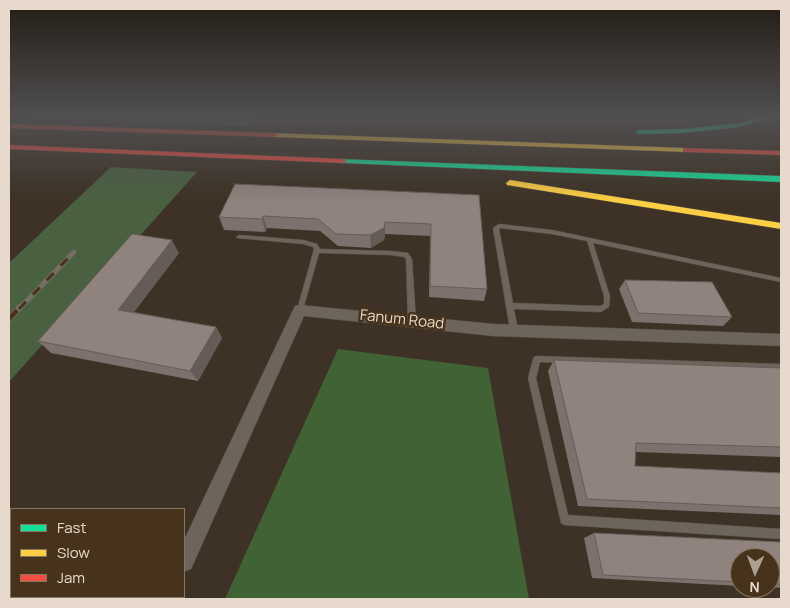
<!DOCTYPE html>
<style>
body{margin:0}
#map{position:relative;width:790px;height:608px;overflow:hidden;background:#3d3225;font-family:Manrope,sans-serif}
canvas{display:block}
.frame{position:absolute;inset:0;border:10px solid #e7dacc;pointer-events:none}
.legend{position:absolute;left:10px;top:508px;width:175px;height:90px;box-sizing:border-box;background:#47331b;border:1px solid #877662;margin:0;padding:6px 9px;list-style:none;font-size:15px;color:#e7dacc}
.legend li{display:flex;align-items:center;gap:10px;height:25px}
.legend b{width:25px;border:1px solid #877662}
.north{position:absolute;left:730px;top:548px;width:50px;height:50px;box-sizing:border-box;background:#47331b;border:1px solid #877662;border-radius:50%;rotate:182deg;font-size:14px;font-weight:700;line-height:20px;text-align:center;color:#e7dacc}
.north::after{content:'';display:block;margin:auto;width:18px;height:22px;background:#ac9f92;clip-path:polygon(50% 0,100% 100%,50% 72%,0 100%)}
</style>
<div id="map">
<canvas width="790" height="608"></canvas>
<div class="frame"></div>
<ul class="legend">
<li><b style="height:6px;background:#16e098"></b>Fast</li>
<li><b style="height:6px;background:#ffcf43"></b>Slow</li>
<li><b style="height:6px;background:#f24e42"></b>Jam</li>
</ul>
<div class="north">N</div>
</div>
<script>
const c = document.querySelector('canvas').getContext('2d');
c.lineJoin = 'round';
function fillPath(path, color) { c.fillStyle = color; c.fill(path, 'evenodd'); }
const poly = rows => new Path2D(rows.map(r => 'M' + r).join(''));
function strokePath(path, color, width, dash) { c.strokeStyle = color; c.lineWidth = width; c.lineCap = dash ? 'butt' : 'round'; c.setLineDash(dash || []); c.stroke(path); }
function write(font, color, halo, rows, align = 'center') {
  c.font = font + ' Manrope,sans-serif'; c.lineWidth = 5; c.setLineDash([]); c.textBaseline = 'middle'; c.strokeStyle = halo; c.fillStyle = color; for (const [text, x, y, turn = 0] of rows) {
    c.save(); c.translate(x, y); c.rotate((+turn || 0) * Math.PI / 180); c.textAlign = isNaN(turn) ? turn : align; if (halo) c.strokeText(text, 0, 0); c.fillText(text, 0, 0); c.restore();
  }
}
const green = poly([
 [9,116,256,116,248,126],
 [111,167,197,172,9,382,9,263]
]);
const forest = poly([
 [338,349,488,368,529,599,225,599]
]);
const lane = poly([
 [499,224,552,230,781,278,781,282,593,243,610,296,609,307,601,312,514,309,518,330,517,332,514,333,511,332,510,330,493,228,499,224],
 [500,228,552,234,587,241,604,296,604,304,600,306,513,303,499,229,500,228],
 [239,235,303,240,317,244,320,249,391,251,408,253,412,259,416,321,415,323,412,324,409,323,408,321,406,259,404,257,391,255,319,253,303,310,302,312,300,313,298,312,297,310,314,249,313,247,303,244,237,238,236,237,239,235],
 [537,356,781,364,781,370,540,362,536,378,568,515,781,529,781,539,564,525,561,523,528,378,533,359,534,357,537,356],
 [9,579,11,580,11,590,9,589,9,579],
 [66,597,87,597,88,599,67,599,66,597]
]);
const street = poly([
 [300,305,493,324,781,334,781,346,493,336,304,316,191,569,184,572,184,540,293,310,295,306,300,305],
 [156,597,179,597,178,599,155,599,156,597]
]);
const fast = poly([
 [764,116,777,116,740,127,682,133,639,134,635,132,639,130,682,129,740,123,764,116],
 [340,159,781,176,781,182,343,163,340,163,340,159]
]);
const slow = poly([
 [271,133,686,148,690,150,686,152,274,137,270,135,271,133],
 [510,180,781,223,781,229,507,185,506,183,510,180]
]);
const jam = poly([
 [9,124,274,133,278,135,274,137,9,128,9,124],
 [9,145,343,159,347,161,343,163,9,149,9,145],
 [683,148,781,151,781,155,686,152,683,152,683,148]
]);
const railFar1 = poly([
 [19,309,74,252]
]);
const rail = poly([
 [9,319,20,307]
]);
const wall = poly([
 [479,195,487,289,484,301,429,297,430,236,385,234,384,240,371,248,338,246,320,231,267,228,265,232,224,230,219,217],
 [179,253,134,312,216,327,222,338,198,381,51,353,38,341],
 [625,280,732,317,723,326,632,322,619,289],
 [554,360,781,368,781,457,635,452,635,466,781,473,781,515,578,506,548,371],
 [594,533,781,542,781,588,770,587,770,558,740,558,740,586,592,578,584,538]
]);
const shadedWall = poly([
 [263,216,267,228,265,232,262,219],
 [385,222,385,234,384,240,371,248,370,235],
 [172,240,179,253,127,321,118,310],
 [216,327,222,338,198,381,190,371]
]);
const building = poly([
 [235,184,479,195,487,289,430,286,431,224,385,222,384,228,370,235,336,234,318,219,263,216,262,219,219,217,235,184],
 [132,234,172,240,118,310,216,327,190,371,38,341,132,234],
 [625,280,712,282,732,317,638,313,625,280],
 [554,360,781,368,781,447,636,443,635,466,781,473,781,508,587,499,554,360],
 [594,533,781,542,781,584,770,583,770,558,740,558,740,582,603,575,594,533]
]);
const streetNames = [
 ["Fanum Road",402,320,6]
];
fillPath(green, '#4a6141');
fillPath(forest, '#406235');
strokePath(lane, '#595045', 1);
strokePath(street, '#595045', 1);
strokePath(fast, '#595045', 1);
strokePath(slow, '#595045', 1);
strokePath(jam, '#595045', 1);
fillPath(lane, '#6d645b');
fillPath(street, '#6d645b');
fillPath(fast, '#16e098');
fillPath(slow, '#ffcf43');
fillPath(jam, '#f24e42');
strokePath(railFar1, '#756e65', 5);
strokePath(rail, '#756e65', 6);
strokePath(railFar1, '#47331b', 3, [10]);
strokePath(rail, '#47331b', 4.5, [12]);
fillPath(wall, '#7c716c');
fillPath(shadedWall, '#655c58');
fillPath(building, '#90837e');
strokePath(building, '#655c58', 1);
const sky = c.createLinearGradient(0, 0, 0, 201);
sky.addColorStop(0, '#221c14');
sky.addColorStop(0.58, '#514f51');
sky.addColorStop(1, '#514f5100');
c.fillStyle = sky;
c.fillRect(0, 0, 790, 201);
write('15px', '#e7dacc', '#47331b', streetNames);
</script>
